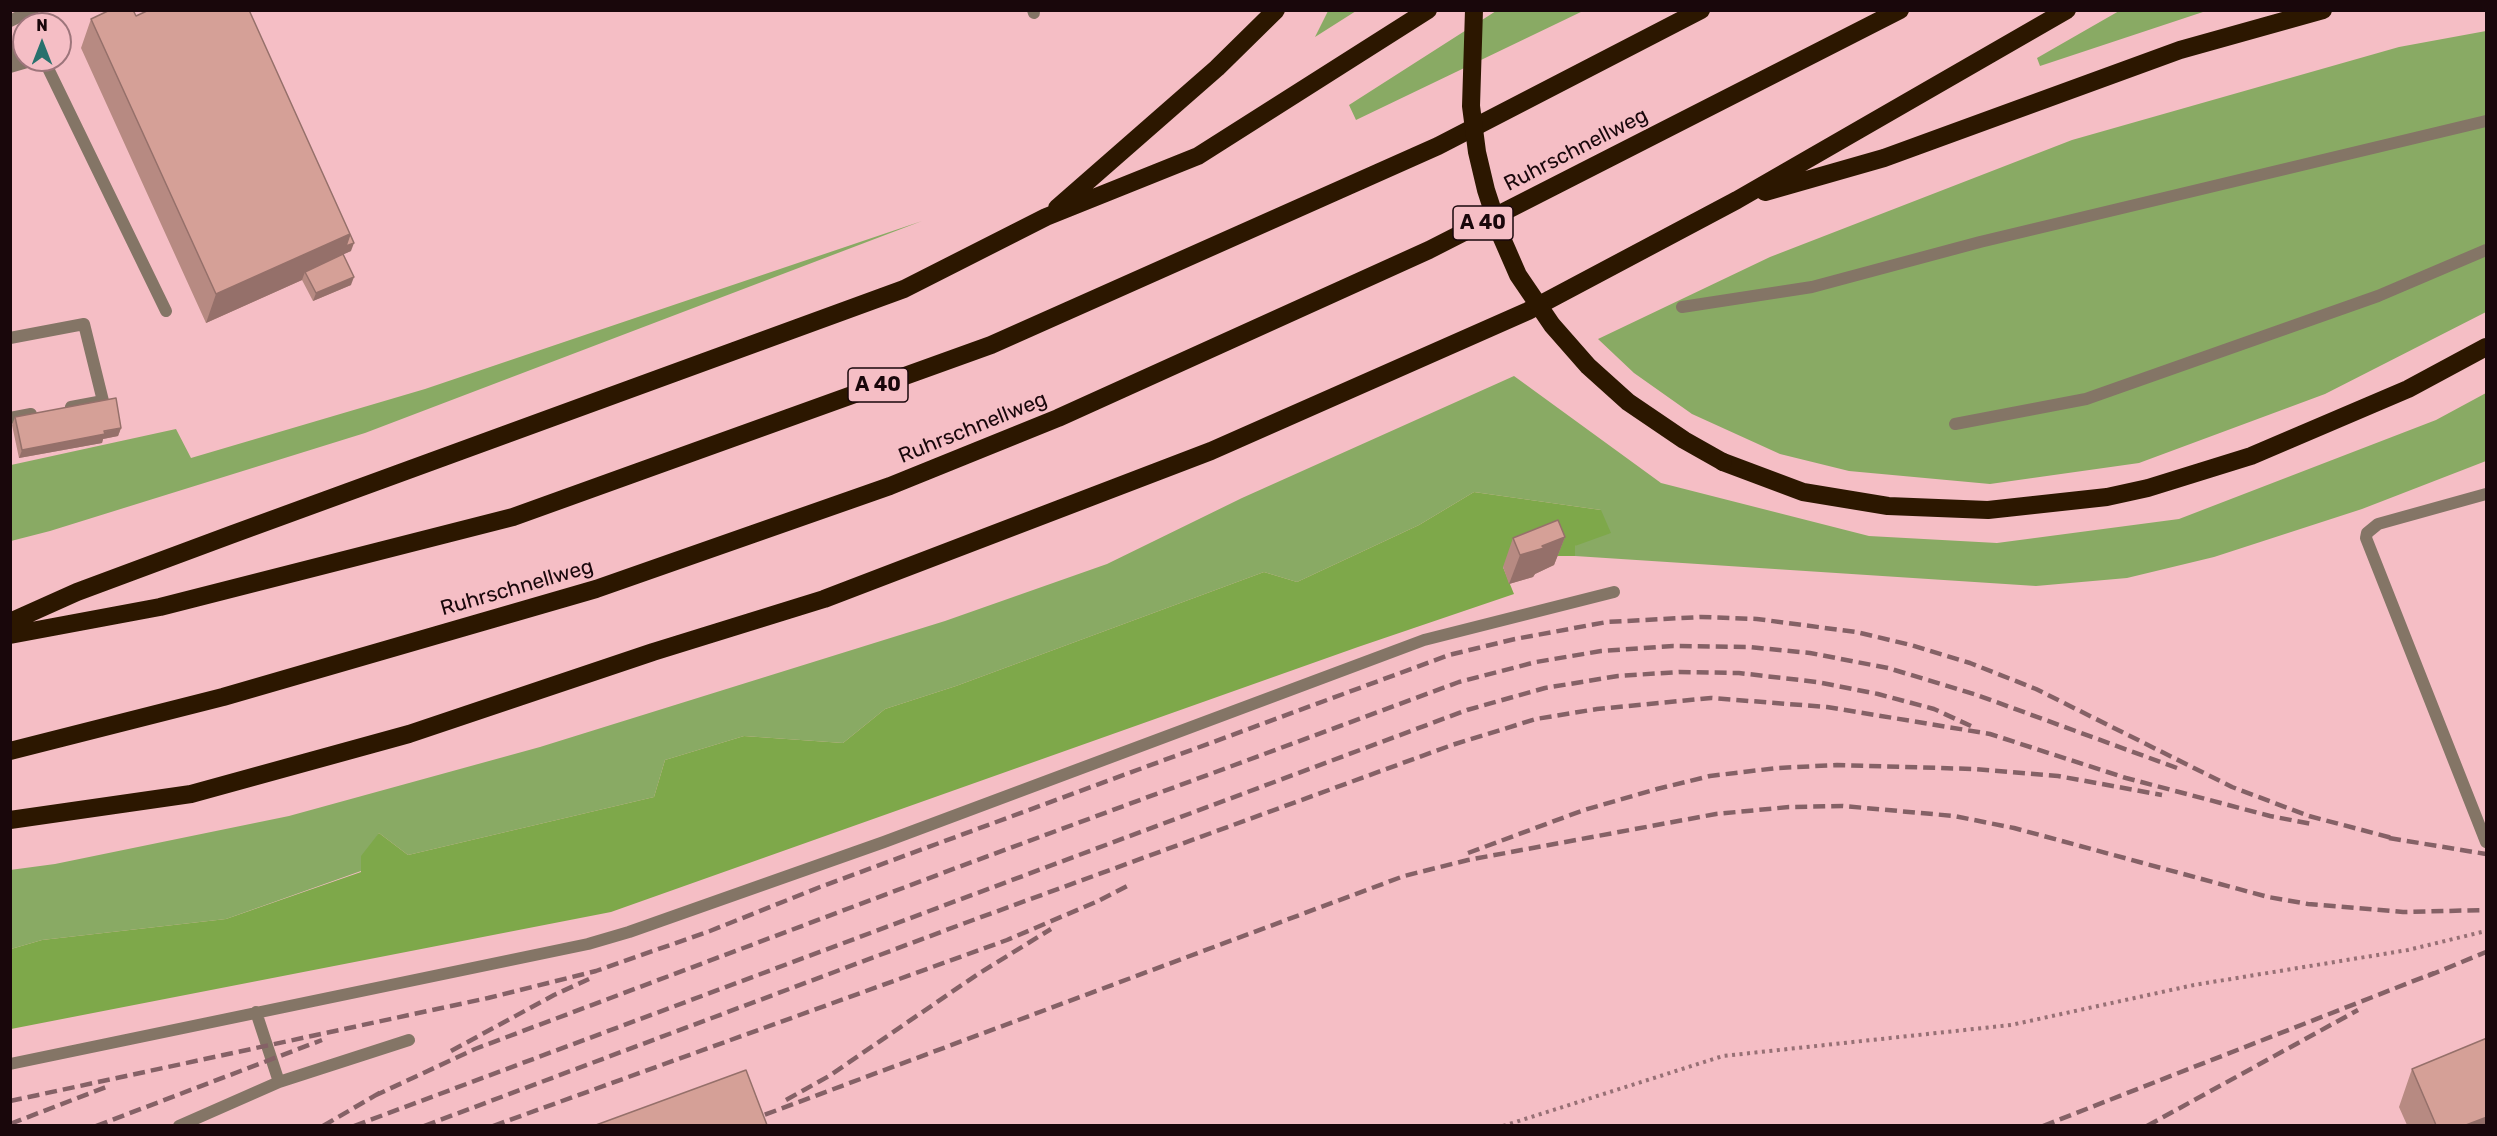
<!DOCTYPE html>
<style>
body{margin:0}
#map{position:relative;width:2497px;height:1136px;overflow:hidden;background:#f5bec5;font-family:Rubik,sans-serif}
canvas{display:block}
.frame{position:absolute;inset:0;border:12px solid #19070b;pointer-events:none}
.north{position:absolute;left:12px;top:12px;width:60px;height:60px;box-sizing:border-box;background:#f5bec5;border:2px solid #9d757b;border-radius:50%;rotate:0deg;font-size:16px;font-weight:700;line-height:24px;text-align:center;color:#19070b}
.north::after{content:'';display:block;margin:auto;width:21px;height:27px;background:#28716d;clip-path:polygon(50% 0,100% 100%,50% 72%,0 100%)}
</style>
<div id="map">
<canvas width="2497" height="1136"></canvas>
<div class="frame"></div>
<div class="north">N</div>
</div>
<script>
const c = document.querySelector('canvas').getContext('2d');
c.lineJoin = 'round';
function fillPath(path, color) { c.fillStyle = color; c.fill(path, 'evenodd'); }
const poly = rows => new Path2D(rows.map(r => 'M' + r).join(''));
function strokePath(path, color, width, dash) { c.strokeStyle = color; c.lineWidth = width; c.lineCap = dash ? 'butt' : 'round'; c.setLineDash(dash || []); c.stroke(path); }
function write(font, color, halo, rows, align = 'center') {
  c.font = font + ' Rubik,sans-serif'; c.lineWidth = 4.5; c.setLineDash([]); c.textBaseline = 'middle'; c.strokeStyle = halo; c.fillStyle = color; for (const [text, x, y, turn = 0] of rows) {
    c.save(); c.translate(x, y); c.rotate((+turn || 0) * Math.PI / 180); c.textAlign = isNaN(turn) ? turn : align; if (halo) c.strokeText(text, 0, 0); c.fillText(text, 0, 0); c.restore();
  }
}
const green = poly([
 [1328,11,1356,11,1315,37],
 [1496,11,1583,11,1356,120,1349,105],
 [2119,11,2206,11,2040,66,2037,58],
 [2486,31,2486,312,2325,394,2139,463,1990,484,1849,471,1780,454,1692,414,1634,373,1598,339,1770,257,2072,140,2399,47],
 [922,221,365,433,50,531,11,541,11,465,176,429,191,458,425,389],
 [1514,376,1661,483,1869,536,1997,543,2179,519,2436,420,2486,393,2486,461,2362,509,2214,557,2127,578,2036,586,1575,556,1575,546,1601,510,1474,492,1419,525,1297,582,1264,572,956,686,885,709,843,743,744,736,665,760,654,797,408,855,379,833,361,871,226,919,42,940,11,949,10,870,55,864,289,816,540,747,945,621,1107,564,1242,498]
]);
const forest = poly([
 [1474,492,1601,510,1611,533,1575,546,1575,556,1550,556,1503,567,1514,594,1358,647,611,912,11,1029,11,949,42,940,226,919,361,872,361,856,379,833,408,855,654,797,665,760,744,736,843,743,885,709,956,686,1264,572,1297,582,1419,525]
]);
const path = poly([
 [1503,1126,1723,1056,2011,1025,2194,985,2408,950,2486,931]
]);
const lane = poly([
 [1033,10,1034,13],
 [10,21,33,10],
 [10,47,17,65],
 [44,60,166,311],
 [10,67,34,60],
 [1682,307,1812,287,1980,242,2486,121],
 [10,338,84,324,103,401,71,407],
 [10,418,31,414],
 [1955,424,2086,399,2378,296,2486,250],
 [2486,494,2378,524,2367,533,2366,538,2486,842],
 [10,1064,588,944,629,932,884,842,1424,640,1614,592],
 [279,1082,409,1040],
 [179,1126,279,1082,256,1012]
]);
const highway = poly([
 [1765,192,1884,158,2180,50,2323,10],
 [1057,208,1217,68,1276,10],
 [1723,462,1803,492,1888,506,1988,510,2107,497,2148,488,2251,456,2408,389,2486,347],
 [10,622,77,592,233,534,904,289,1046,217,1198,156,1428,10],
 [10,635,160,607,513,517,991,345,1438,146,1701,10],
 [10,751,223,697,596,589,890,486,1058,418,1429,250,1900,10],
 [10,820,191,794,409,734,653,652,824,599,1211,451,1528,311,1737,200,2067,10]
]);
const rail = poly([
 [2389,838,2486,854],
 [1468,853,1584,810,1657,789,1710,776,1777,768,1837,765,1974,769,2058,776,2162,795],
 [2428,976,2486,952],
 [451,1051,554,995,589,979],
 [374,1096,475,1049,956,868,1459,682,1536,662,1601,651,1673,646,1749,647,1810,653,1888,668,1977,695,2177,768],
 [786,1100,829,1076,978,974,1051,929],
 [10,1101,488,998,596,971,710,931,820,887,1449,655,1515,639,1607,622,1701,617,1757,619,1856,632,1911,645,1970,663,2036,689,2232,787,2309,816,2396,839],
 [748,1121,1404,876,1468,860,1716,814,1789,807,1843,806,1954,816,2014,828,2268,897,2308,904,2403,912,2486,910],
 [10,1124,106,1087],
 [96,1126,322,1040],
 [323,1126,381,1092],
 [354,1126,1467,710,1545,688,1618,676,1679,672,1739,673,1817,682,1878,694,1934,709,1971,726],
 [424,1126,965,923,1452,745,1536,719,1597,709,1711,698,1827,707,1990,734,2126,778,2270,816,2312,824],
 [493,1126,1007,940,1096,902,1129,885],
 [2043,1126,2434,973],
 [2147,1126,2358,1010]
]);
const highwayBridge = poly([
 [1474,10,1471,106,1477,152,1486,190,1501,236,1518,275,1552,325,1588,366,1628,402,1684,440,1723,462]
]);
const wall = poly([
 [136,16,351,251,343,254,351,285,313,301,302,280,206,323,81,48,91,19],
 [15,417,121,428,118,436,103,439,102,443,19,458,12,425],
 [1565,537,1554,565,1535,574,1533,577,1509,584,1503,567,1513,538],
 [2412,1069,2487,1125,2407,1125,2399,1107]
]);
const shadedWall = poly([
 [350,234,354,243,351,251,305,272,302,280,206,323,216,294],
 [354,277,351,285,313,301,316,293],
 [121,428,118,436,103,439,102,443,19,458,22,450],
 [1565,537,1554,565,1535,574,1533,577,1509,584,1520,555],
 [2487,1117,2487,1125,2466,1125]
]);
const building = poly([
 [110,10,133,10,136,16,149,10,249,10,350,234,216,294,91,19,110,10],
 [350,234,354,243,346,246,350,234],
 [343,254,354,277,316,293,305,272,343,254],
 [116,398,121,428,104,431,105,434,22,450,15,417,116,398],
 [1558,520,1565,537,1542,546,1544,548,1520,555,1513,538,1558,520],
 [2487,1038,2487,1117,2466,1125,2436,1125,2412,1069,2487,1038],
 [746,1070,767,1125,596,1125,746,1070]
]);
const shields = [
 [1483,223,60],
 [878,385,60]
];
const shieldNames = [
 ["A 40",1483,223],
 ["A 40",878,385]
];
const streetNames = [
 ["Ruhrschnellweg",1576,150,-27],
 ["Ruhrschnellweg",973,428,-22],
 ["Ruhrschnellweg",517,588,-16]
];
fillPath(green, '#89aa64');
fillPath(forest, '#7ea84a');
strokePath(path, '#977075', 4, [3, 4.5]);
strokePath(lane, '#847566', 12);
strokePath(highway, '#2c1700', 18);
strokePath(rail, '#856166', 4.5, [12, 6]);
strokePath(highwayBridge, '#2c1700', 18);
fillPath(wall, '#b78a82');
fillPath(shadedWall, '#95706a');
fillPath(building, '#d5a097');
strokePath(building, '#95706a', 1.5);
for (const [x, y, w] of shields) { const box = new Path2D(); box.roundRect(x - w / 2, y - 17, w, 34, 4.5); c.fillStyle = '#f5bec5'; c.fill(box); strokePath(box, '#19070b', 1.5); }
write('bold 20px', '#19070b', null, shieldNames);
write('21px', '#19070b', '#f5bec5', streetNames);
</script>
